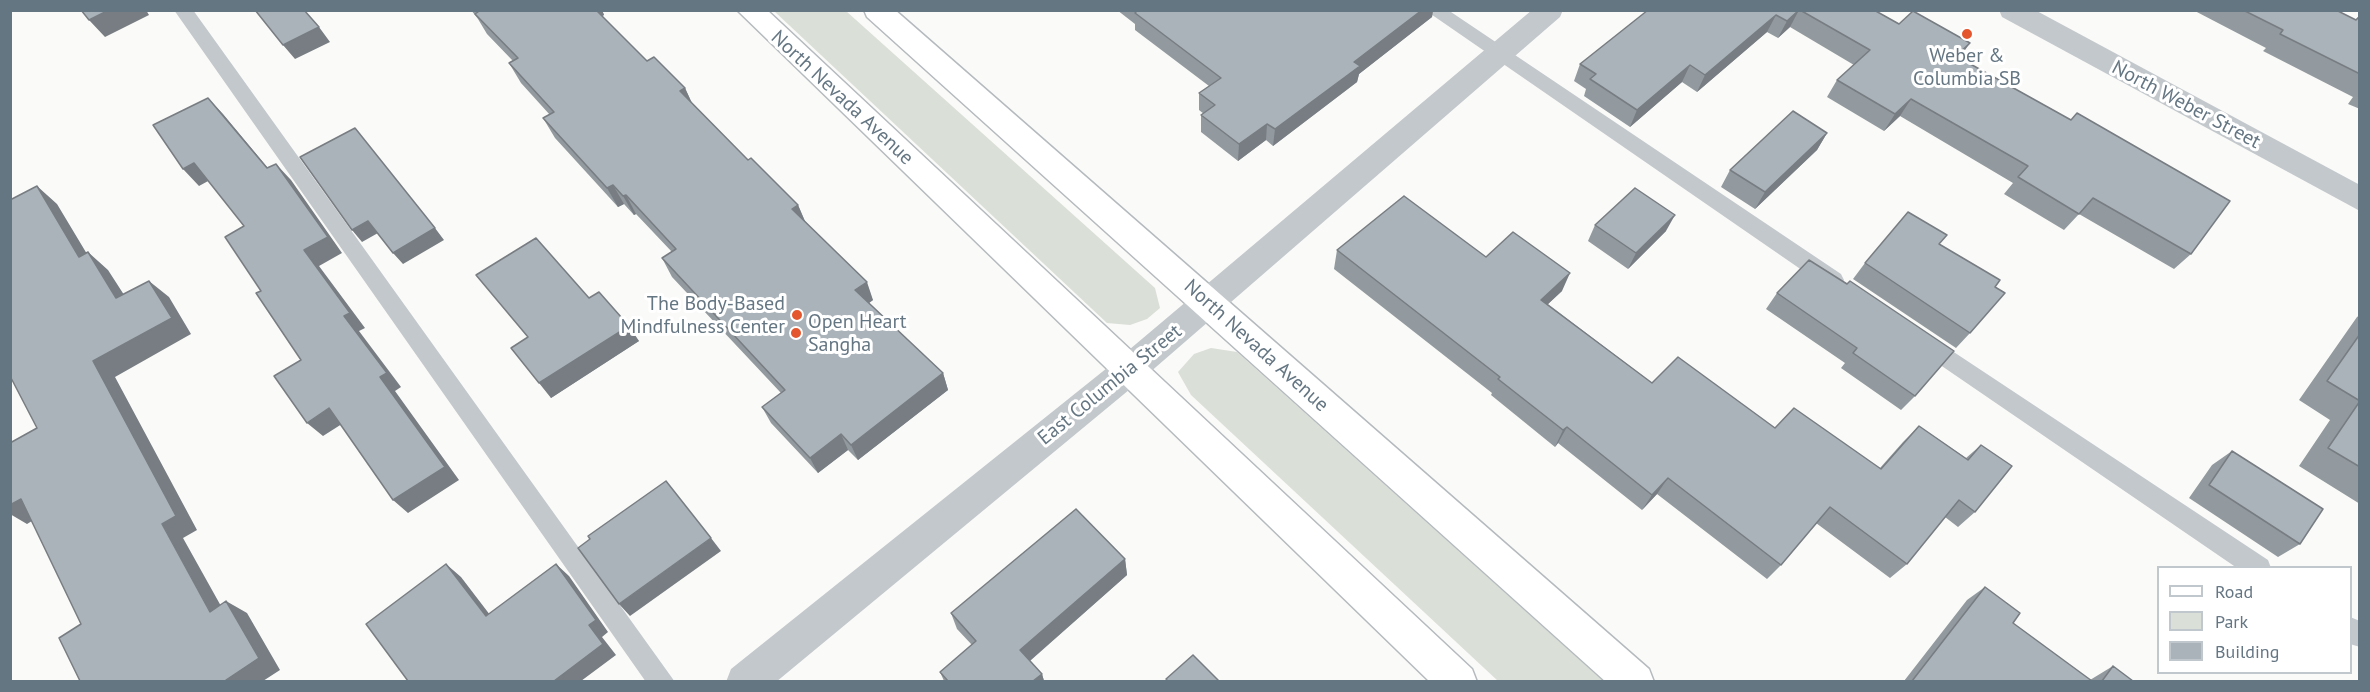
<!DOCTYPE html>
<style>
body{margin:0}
#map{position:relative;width:2370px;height:692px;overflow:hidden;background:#fafaf8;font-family:"PT Sans",sans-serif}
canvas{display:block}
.frame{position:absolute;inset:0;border:12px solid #657683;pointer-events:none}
.legend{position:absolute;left:2157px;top:566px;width:195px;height:108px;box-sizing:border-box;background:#fff;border:2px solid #c1c8cd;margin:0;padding:8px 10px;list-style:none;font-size:18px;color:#657683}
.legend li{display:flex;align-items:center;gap:12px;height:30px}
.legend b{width:30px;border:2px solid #c1c8cd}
</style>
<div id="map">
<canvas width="2370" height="692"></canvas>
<div class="frame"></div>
<ul class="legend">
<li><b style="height:8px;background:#fff"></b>Road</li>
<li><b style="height:16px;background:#dadfd7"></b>Park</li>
<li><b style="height:16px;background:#aab3b9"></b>Building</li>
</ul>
</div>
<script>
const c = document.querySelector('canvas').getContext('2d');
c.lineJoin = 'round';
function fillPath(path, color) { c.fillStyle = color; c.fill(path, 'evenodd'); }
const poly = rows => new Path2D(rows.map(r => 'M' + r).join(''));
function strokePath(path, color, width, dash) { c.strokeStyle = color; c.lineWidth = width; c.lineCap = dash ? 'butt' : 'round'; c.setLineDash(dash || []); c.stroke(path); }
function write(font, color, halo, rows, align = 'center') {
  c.font = font + ' "PT Sans",sans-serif'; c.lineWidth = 6; c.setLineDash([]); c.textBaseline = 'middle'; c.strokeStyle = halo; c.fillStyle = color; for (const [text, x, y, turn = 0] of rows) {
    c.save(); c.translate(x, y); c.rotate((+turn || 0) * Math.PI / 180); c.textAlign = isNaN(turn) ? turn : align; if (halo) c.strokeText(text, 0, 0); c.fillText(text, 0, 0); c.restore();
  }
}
const green = poly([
 [774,11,846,11,1155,288,1160,308,1147,319,1130,325,1107,323],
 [1211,348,1237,352,1603,681,1498,681,1191,395,1178,372,1194,354]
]);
const service = poly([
 [174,10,193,10,675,682,646,682,174,10],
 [1425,10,1448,10,1841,274,1844,280,1841,286,1833,289,1825,286,1425,10],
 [1922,331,2268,560,2271,568,2237,568,1914,347,1911,340,1914,333,1922,331],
 [2350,617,2360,621,2360,647,2350,644,2350,617]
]);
const minor = poly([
 [1532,10,1563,10,1560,17,1141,380,776,682,726,682,731,669,1117,360,1532,10]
]);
const tertiary = poly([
 [1999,10,2035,10,2360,185,2360,211,2002,17,1999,10]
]);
const primary = poly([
 [737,10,767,10,1472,669,1477,682,1430,682,737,10],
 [864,10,895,10,1649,669,1654,682,1606,682,867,17,864,10]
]);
const wall = poly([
 [471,10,602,10,604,15,602,16,647,61,685,88,692,103,748,160,798,205,805,221,873,300,869,303,943,373,948,390,858,460,848,450,818,473,771,423,762,407,781,393,672,277,662,258,672,252,636,214,634,215,624,204,618,207,555,138,543,118,550,115,521,83,509,63,513,61,487,34,478,19],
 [1117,10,1433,10,1432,17,1359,74,1357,82,1273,146,1266,140,1238,161,1201,132,1201,115,1204,114,1199,110,1199,93,1209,86,1135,30,1135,24],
 [1648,10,1874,10,1959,58,2191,254,2174,269,2079,214,2064,230,2004,194,2013,183,1900,116,1884,131,1827,97,1837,80,1854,65,1790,27,1778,38,1767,32,1697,92,1682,82,1630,127,1584,96,1586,89,1574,81,1580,64],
 [2193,10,2336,10,2355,20,2360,15,2360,109,2348,104,2353,97,2263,51,2266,48],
 [1827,133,1817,150,1755,209,1721,187,1730,170],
 [1595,225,1666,231,1628,269,1588,241],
 [1939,244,1995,287,1970,333,1956,348,1853,279,1865,263],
 [1337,250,1486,257,1562,291,1548,304,1652,383,1775,428,1880,468,1903,442,1919,426,1966,458,1981,445,1975,512,1958,527,1945,517,1907,564,1890,578,1816,523,1781,565,1767,579,1657,494,1642,510,1558,443,1555,447,1491,395,1492,393,1334,269],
 [476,275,589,298,639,341,551,398,528,337],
 [1847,284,1915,396,1901,410,1841,368,1845,363,1766,309,1777,293],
 [2360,315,2360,504,2299,466,2330,420,2299,400,2357,317],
 [2232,451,2300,544,2278,557,2189,498,2212,465],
 [1125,559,1127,575,1030,661,1042,674,1044,681,944,681,940,672,972,645,957,629,951,613],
 [1985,587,2013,623,2090,680,2113,666,2133,681,1904,681,1967,600]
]);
const shadedWall = poly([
 [109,10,146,10,149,15,105,37,89,20],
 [591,10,602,10,604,15,595,20],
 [1422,10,1433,10,1432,17,1359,74,1357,82,1273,146,1275,129,1354,62],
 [1799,10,1790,27,1778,38,1787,21],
 [1776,15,1767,32,1697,92,1705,75],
 [319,27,330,42,295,59,283,45],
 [1970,43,1958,60,1956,56],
 [1690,65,1682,82,1630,127,1637,110],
 [685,88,694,108,680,91],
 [208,98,223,114,282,185,267,168],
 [1911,99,1900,116,1884,131,1895,114],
 [1267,124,1266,140,1238,161,1239,144],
 [1827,133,1817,150,1755,209,1765,192],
 [194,163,210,180,199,186,183,169],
 [276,164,291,180,342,253,319,266,365,328,359,331,401,387,395,391,459,480,408,513,393,500,380,377,304,250],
 [613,185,624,204,618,207,607,188],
 [37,186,57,204,99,274,79,257],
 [626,195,636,214,634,215,623,196],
 [798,205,806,224,792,209],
 [1675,215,1666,231,1628,269,1636,253],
 [368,221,378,233,362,242,352,230],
 [435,228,444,240,403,264,393,253],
 [88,252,108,270,137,315,116,298],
 [1570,273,1562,291,1534,317,1541,300],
 [149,281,169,297,191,334,115,377,197,530,183,538,231,624,210,612,162,524,93,361],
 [867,282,873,300,862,308,855,290],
 [629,326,639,341,551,398,539,383],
 [943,373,948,390,858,460,851,445],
 [329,408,345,422,323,436,307,423],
 [1567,427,1558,443,1555,447,1563,430],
 [841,434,848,450,818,473,810,458],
 [1668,478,1657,494,1642,510,1652,495],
 [21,499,45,513,27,524,10,514,10,505],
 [711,538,721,551,630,616,619,604],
 [1125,559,1127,575,1025,665,1020,650],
 [446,564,461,577,500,628,486,616],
 [556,564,569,576,608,632,602,637,616,655,581,681,554,681],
 [226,601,247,613,280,670,263,681,227,681,226,680],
 [1042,674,1044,681,1033,681]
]);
const building = poly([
 [81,10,109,10,89,20,81,10],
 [255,10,304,10,319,27,283,45,255,10],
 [477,10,596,10,647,61,654,57,685,88,680,91,748,160,751,158,798,205,792,209,867,282,855,290,943,373,851,445,841,434,810,458,762,407,785,390,662,258,676,249,626,195,623,196,613,185,607,188,543,118,554,112,509,63,518,58,475,14,478,12,477,10],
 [1138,10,1422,10,1354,62,1360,66,1275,129,1267,124,1239,144,1201,115,1215,105,1199,93,1221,78,1135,13,1138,10],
 [1648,10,1799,10,1787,21,1776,15,1705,75,1690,65,1637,110,1590,79,1596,74,1580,64,1648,10],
 [1800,10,1874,10,1899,24,1913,11,1970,43,1956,56,2071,120,2077,113,2230,201,2191,254,2093,198,2079,214,2018,177,2028,166,1911,99,1895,114,1837,80,1870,50,1800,10],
 [2243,10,2336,10,2356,20,2360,16,2360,74,2280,34,2283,30,2243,10],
 [208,98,267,168,276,164,328,237,304,250,350,313,344,316,387,373,380,377,445,467,393,500,329,408,307,423,274,376,301,360,256,293,261,291,225,237,244,226,194,163,183,169,153,125,208,98],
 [1793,111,1827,133,1765,192,1730,170,1793,111],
 [355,128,435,228,393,253,368,221,352,230,300,157,355,128],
 [37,186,79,257,88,252,116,298,149,281,172,318,93,361,176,516,162,524,210,612,226,601,259,658,226,680,227,681,80,681,59,638,81,624,21,499,10,505,10,443,37,428,10,376,10,200,37,186],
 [1635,188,1675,215,1636,253,1595,225,1635,188],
 [1404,196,1486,257,1513,232,1570,273,1541,300,1652,383,1678,357,1775,428,1794,408,1881,469,1919,426,1968,460,1981,445,2012,466,1975,512,1959,500,1907,564,1830,507,1781,565,1668,478,1652,495,1567,427,1563,430,1498,379,1500,377,1337,250,1404,196],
 [1908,212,1947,235,1939,244,2000,280,1995,287,2005,293,1970,333,1865,263,1908,212],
 [536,238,589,298,599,292,629,326,539,383,511,348,528,337,476,275,536,238],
 [1809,260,1847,284,1850,281,1954,351,1915,396,1853,353,1857,348,1777,293,1809,260],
 [2360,334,2360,401,2327,381,2360,334],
 [2360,401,2360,467,2328,448,2360,401],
 [2232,451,2323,509,2300,544,2209,485,2232,451],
 [666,481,711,538,619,604,578,548,590,539,588,536,666,481],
 [1076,509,1125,559,1020,650,1042,674,1033,681,948,681,940,672,976,641,951,613,1076,509],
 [446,564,486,616,556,564,596,620,589,625,603,644,554,681,408,681,366,624,446,564],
 [1985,587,2020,613,2013,623,2092,681,1912,681,1985,587],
 [1193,655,1219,681,1168,681,1166,679,1193,655],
 [2113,666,2133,681,2102,681,2113,666]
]);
const markers = [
 [1967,34,6,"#e4572e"],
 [797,315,6,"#e4572e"],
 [796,333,6,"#e4572e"]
];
const poiNames = [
 ["Weber &",1967,56],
 ["Columbia SB",1967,79],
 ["The Body-Based",785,304,"right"],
 ["Mindfulness Center",785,327,"right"],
 ["Open Heart",808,322,"left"],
 ["Sangha",808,345,"left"]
];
const streetNames = [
 ["North Nevada Avenue",842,98,43],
 ["North Weber Street",2186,105,28],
 ["North Nevada Avenue",1256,346,42],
 ["East Columbia Street",1110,385,-39]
];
fillPath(green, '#dadfd7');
strokePath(primary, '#b5babe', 3);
fillPath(service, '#c3c8cc');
fillPath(minor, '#c3c8cc');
fillPath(tertiary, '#c3c8cc');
fillPath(primary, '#fff');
fillPath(wall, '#929a9f');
fillPath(shadedWall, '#777d82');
fillPath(building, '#aab3b9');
strokePath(building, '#777d82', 1.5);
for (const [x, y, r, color] of markers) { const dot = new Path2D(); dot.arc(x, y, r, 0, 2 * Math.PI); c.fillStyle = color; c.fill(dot); strokePath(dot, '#fff', 2); }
write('20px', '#657683', '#fff', poiNames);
write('20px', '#657683', '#fff', streetNames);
</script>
